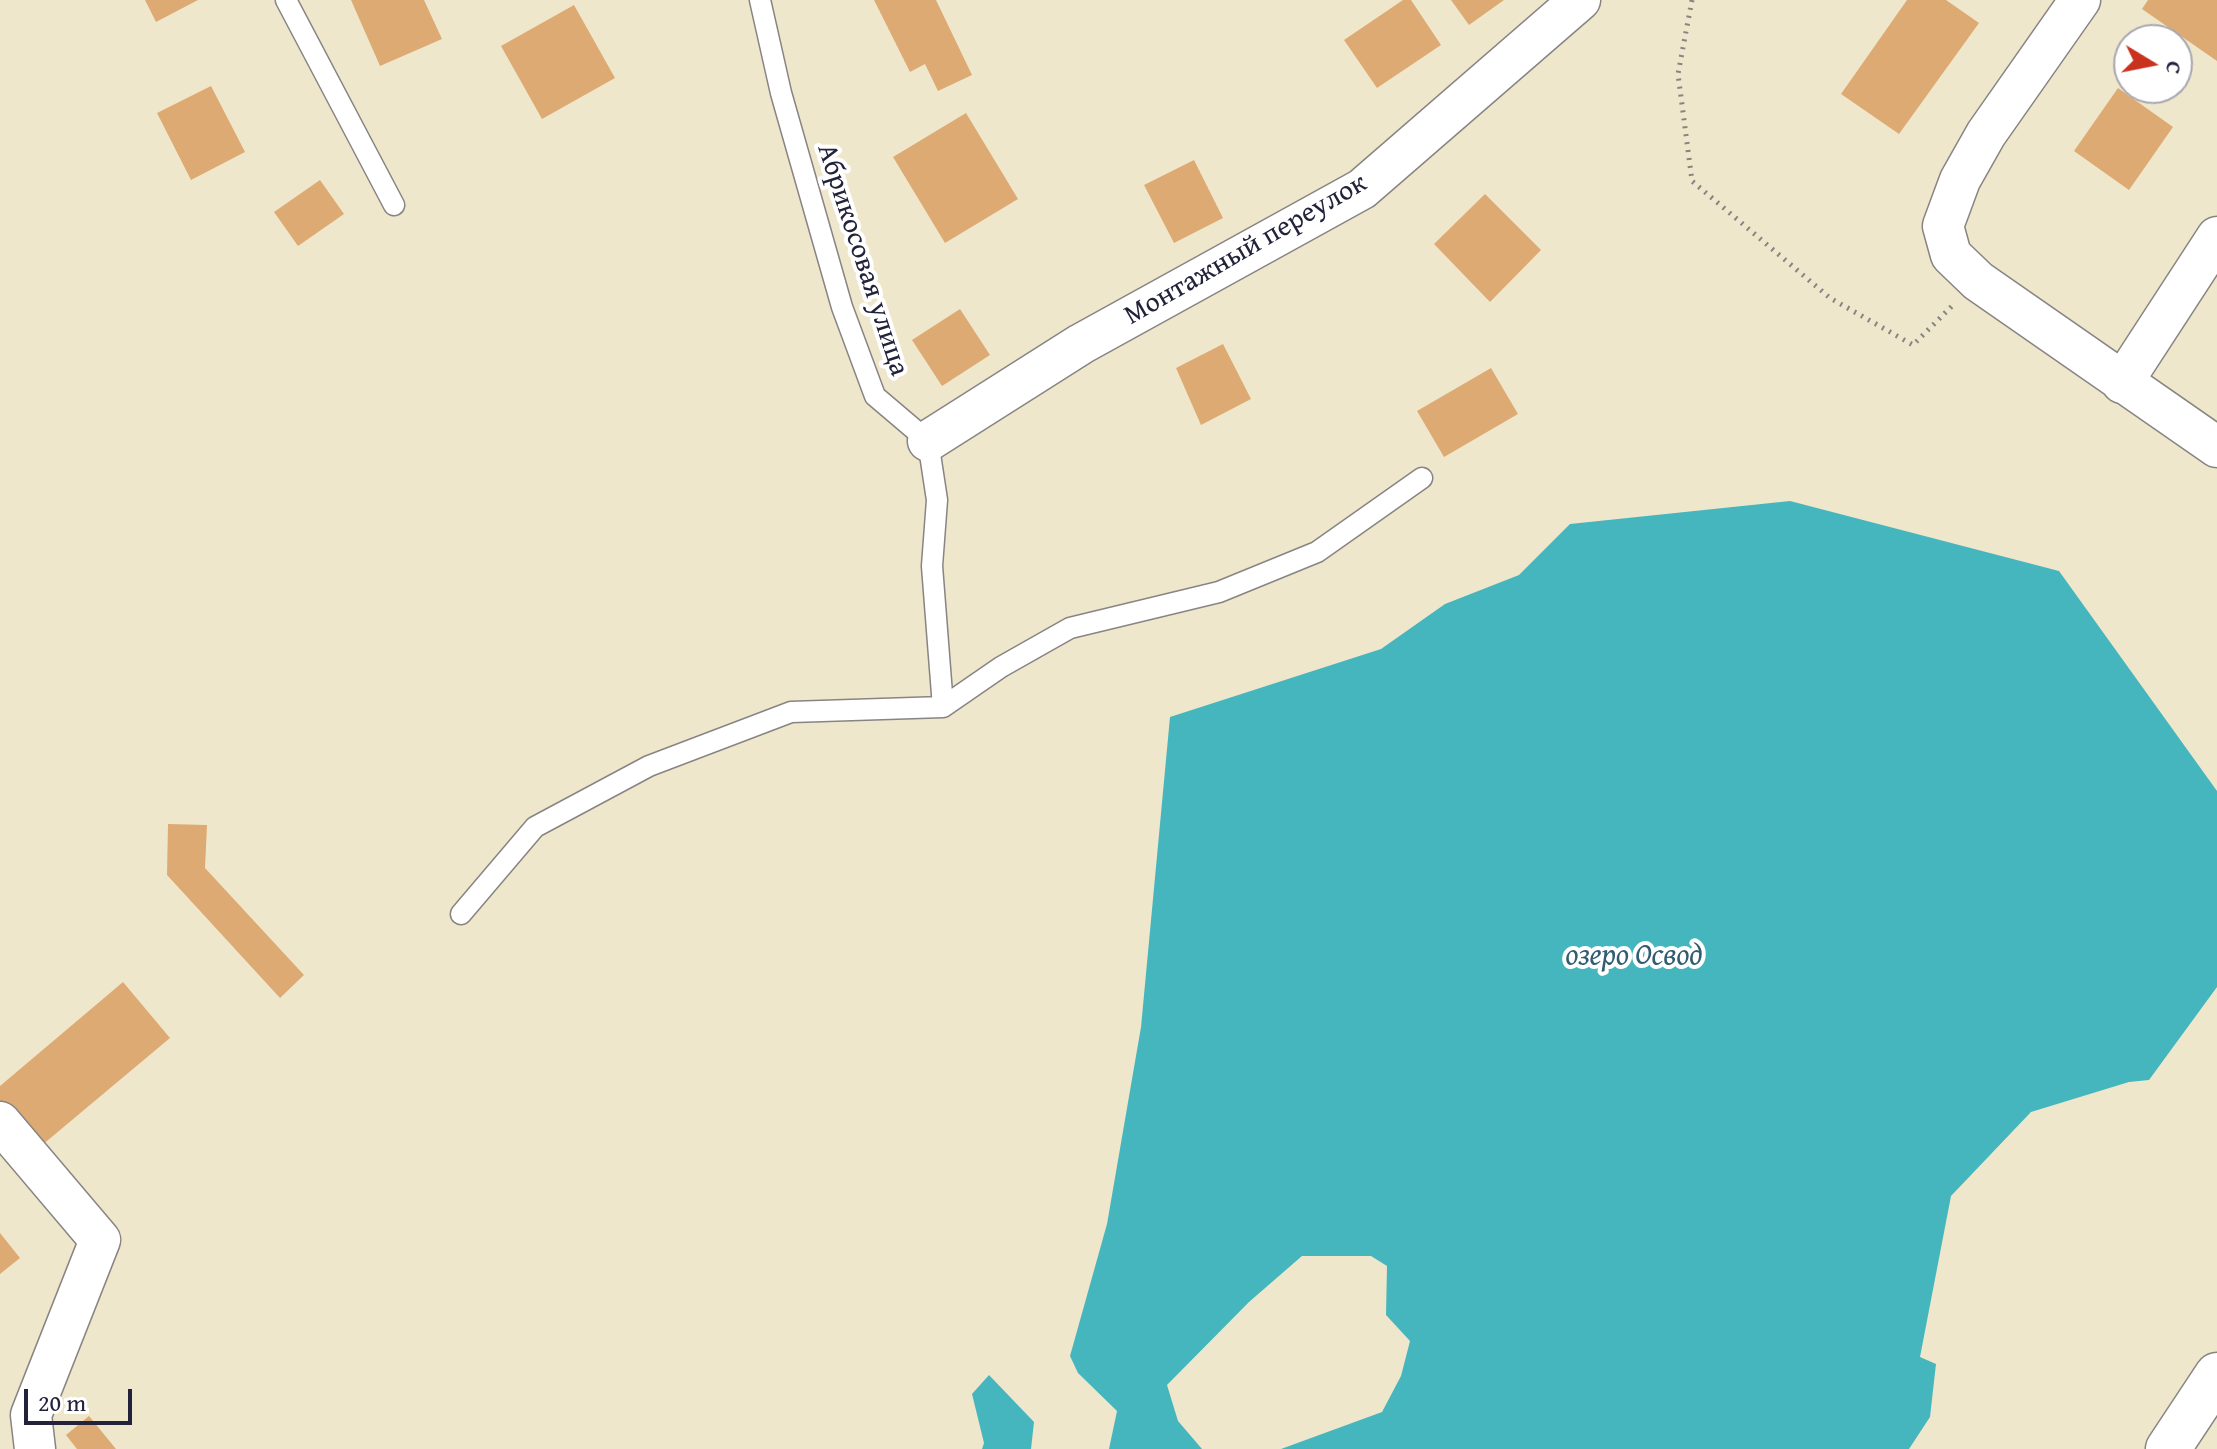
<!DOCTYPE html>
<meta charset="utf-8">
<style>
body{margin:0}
#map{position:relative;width:2217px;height:1449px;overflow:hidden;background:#efe7cb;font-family:"Gentium Book Plus",serif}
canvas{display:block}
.north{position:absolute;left:2113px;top:24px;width:80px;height:80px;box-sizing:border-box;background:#fff;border:2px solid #a7a7b1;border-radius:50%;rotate:100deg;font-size:22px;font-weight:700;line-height:32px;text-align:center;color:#22223b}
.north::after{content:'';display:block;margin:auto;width:28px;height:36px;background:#c8321e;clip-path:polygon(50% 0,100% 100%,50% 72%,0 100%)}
.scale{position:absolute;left:24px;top:1389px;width:108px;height:36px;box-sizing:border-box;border:4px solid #22223b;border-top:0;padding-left:10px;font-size:24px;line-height:28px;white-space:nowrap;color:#22223b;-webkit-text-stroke:6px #fff;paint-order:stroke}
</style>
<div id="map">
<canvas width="2217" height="1449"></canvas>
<div class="north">С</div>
<div class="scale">20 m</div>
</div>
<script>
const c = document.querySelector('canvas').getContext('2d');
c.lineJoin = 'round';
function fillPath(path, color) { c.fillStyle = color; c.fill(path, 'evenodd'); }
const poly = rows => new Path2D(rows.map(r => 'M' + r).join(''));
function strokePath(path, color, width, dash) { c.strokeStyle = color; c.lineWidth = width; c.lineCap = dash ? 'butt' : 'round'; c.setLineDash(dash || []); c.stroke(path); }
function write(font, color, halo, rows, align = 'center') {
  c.font = font + ' "Gentium Book Plus",serif'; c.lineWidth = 8; c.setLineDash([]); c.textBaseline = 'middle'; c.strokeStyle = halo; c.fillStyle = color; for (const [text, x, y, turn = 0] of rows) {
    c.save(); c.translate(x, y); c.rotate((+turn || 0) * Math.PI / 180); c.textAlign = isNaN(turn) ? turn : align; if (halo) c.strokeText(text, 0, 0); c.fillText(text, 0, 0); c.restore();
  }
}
const water = poly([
 [1790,501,2059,571,2217,791,2217,987,2149,1080,2129,1082,2031,1112,1951,1196,1920,1357,1936,1364,1930,1417,1909,1449,1281,1449,1382,1412,1401,1376,1410,1341,1386,1315,1387,1266,1371,1256,1302,1256,1249,1302,1167,1385,1178,1421,1202,1449,1109,1449,1117,1411,1078,1373,1070,1356,1107,1224,1141,1027,1170,717,1381,649,1445,604,1519,575,1570,524],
 [989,1375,1034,1422,1031,1449,982,1449,984,1443,972,1394]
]);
const building = poly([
 [145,0,198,0,156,22],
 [351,0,424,0,442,39,380,66],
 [874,0,936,0,972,75,938,91,925,64,910,72],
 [1403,0,1411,0,1441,45,1377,88,1344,40],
 [1451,0,1504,0,1469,25],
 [1907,0,1946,0,1979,23,1899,134,1841,94],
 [2148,0,2217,0,2217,61,2142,9],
 [574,5,615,78,542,119,501,46],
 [211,86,245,152,191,180,157,113],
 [2118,88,2173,127,2129,190,2074,151],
 [966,113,1018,199,945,243,893,157],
 [1194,160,1223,218,1174,243,1144,185],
 [320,180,344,214,298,246,274,212],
 [1485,194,1541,250,1490,302,1434,244],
 [960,309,990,355,942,386,912,340],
 [1223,344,1251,399,1201,425,1176,368],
 [1491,368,1518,414,1444,457,1417,411],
 [168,824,207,825,205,868,304,975,280,998,167,875],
 [123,982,170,1038,29,1156,0,1121,0,1086],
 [0,1233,20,1258,0,1274],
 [89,1416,116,1449,77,1449,66,1435]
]);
const path = poly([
 [1692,0,1678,74,1692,181,1830,298,1913,345,1952,306]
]);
const lane = poly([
 [286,0,394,205],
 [760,0,781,93,842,307,875,396,928,441,937,500,932,566,943,707],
 [461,914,535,827,649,766,791,712,943,707,1001,667,1070,628,1219,592,1317,552,1422,478]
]);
const street = poly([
 [2080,0,1986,134,1960,180,1943,226,1951,255,1978,281,2217,447],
 [2122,383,2217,237],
 [928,441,1081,344,1362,189,1580,0],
 [0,1122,100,1240,31,1415,35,1449]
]);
const highway = poly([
 [2168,1449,2217,1375]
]);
const streetNames = [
 ["Монтажный переулок",1246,250,-30],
 ["Абрикосовая улица",862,260,72]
];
const waterNames = [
 ["озеро Освод",1634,956]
];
fillPath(water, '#46b6be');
fillPath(building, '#deaa73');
strokePath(lane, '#888483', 23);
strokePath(street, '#888483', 43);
strokePath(highway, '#888483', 47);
strokePath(path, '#888483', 5, [2, 6]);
strokePath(lane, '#fff', 20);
strokePath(street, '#fff', 40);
strokePath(highway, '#fff', 44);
write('28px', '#22223b', '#fff', streetNames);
write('italic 30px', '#305d6f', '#fff', waterNames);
</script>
